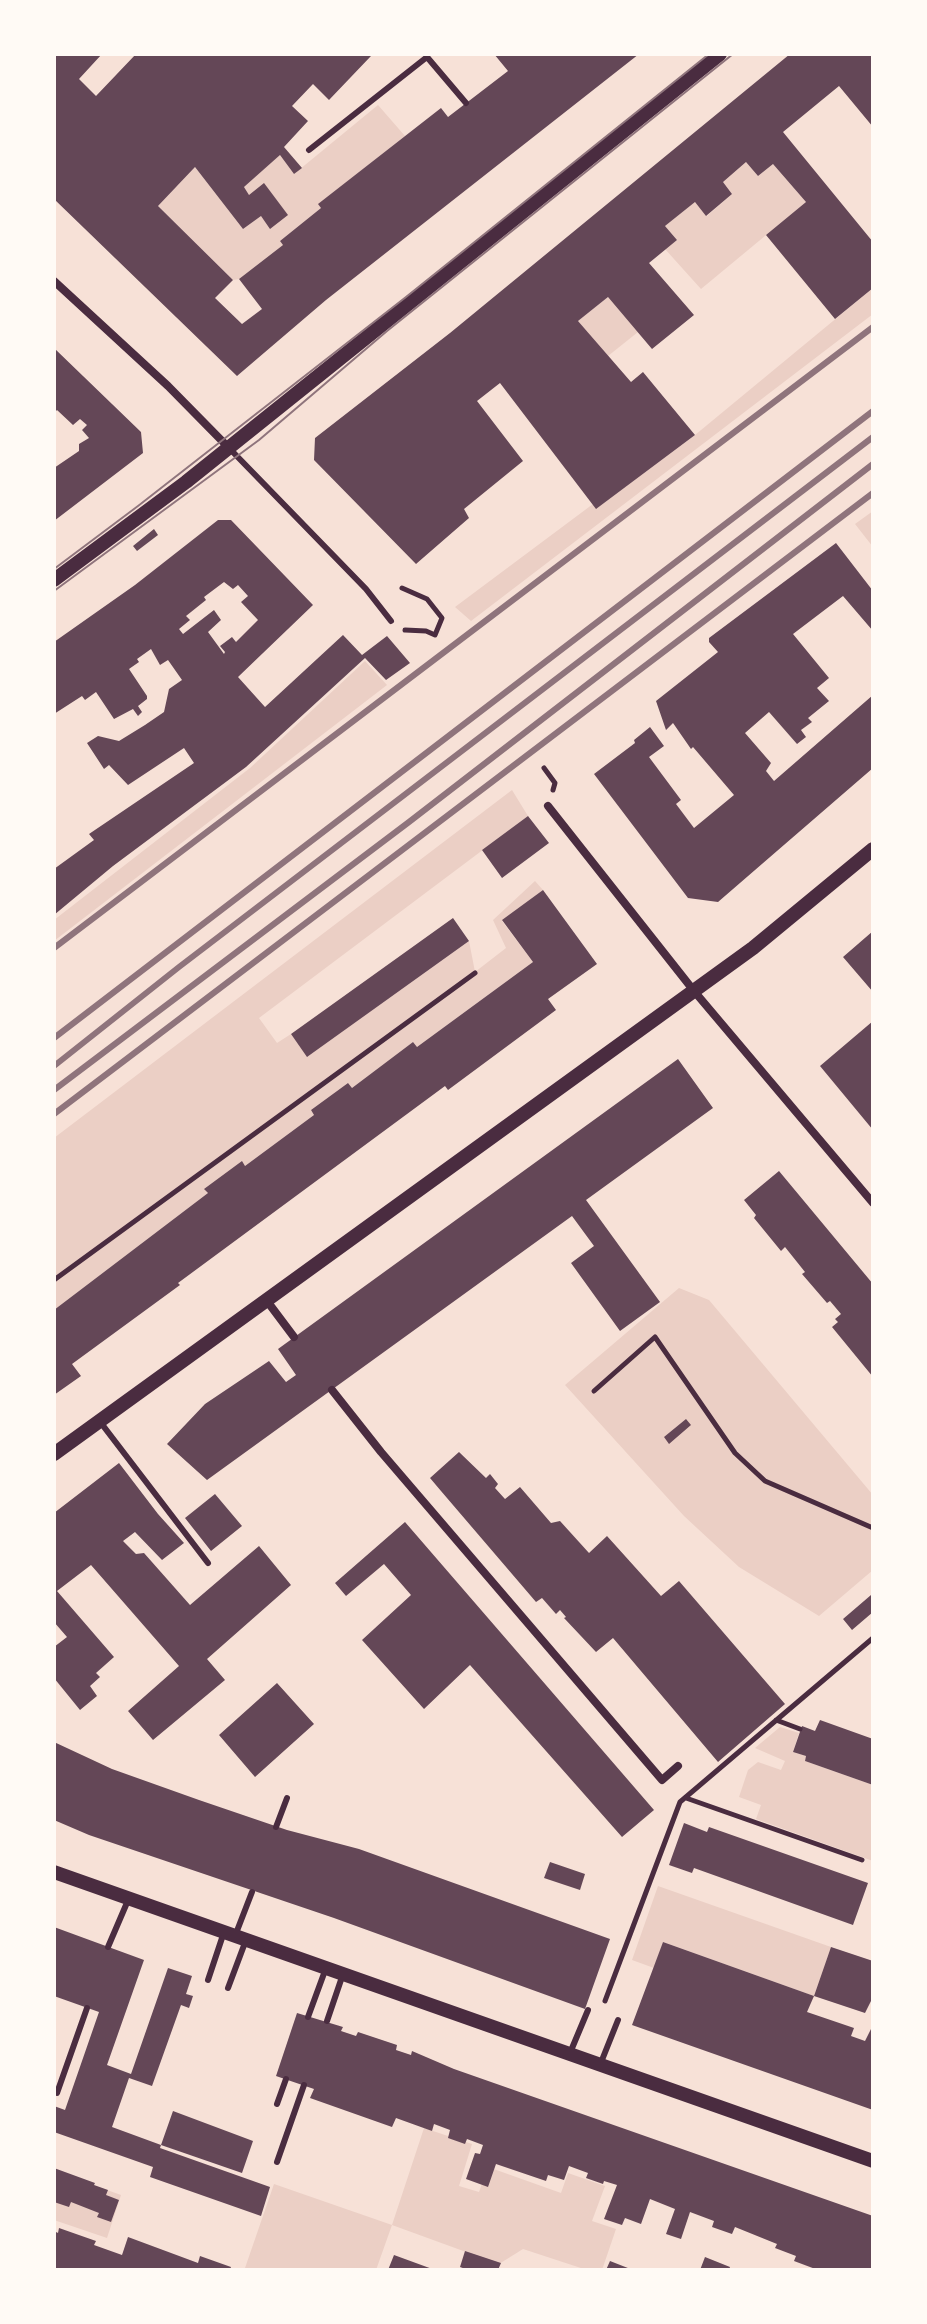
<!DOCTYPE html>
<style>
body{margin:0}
#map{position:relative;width:927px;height:2324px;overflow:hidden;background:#f7e1d7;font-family:Barlow,sans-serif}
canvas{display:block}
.frame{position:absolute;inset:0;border:56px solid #fffaf5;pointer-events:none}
</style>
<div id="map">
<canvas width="927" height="2324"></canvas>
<div class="frame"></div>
</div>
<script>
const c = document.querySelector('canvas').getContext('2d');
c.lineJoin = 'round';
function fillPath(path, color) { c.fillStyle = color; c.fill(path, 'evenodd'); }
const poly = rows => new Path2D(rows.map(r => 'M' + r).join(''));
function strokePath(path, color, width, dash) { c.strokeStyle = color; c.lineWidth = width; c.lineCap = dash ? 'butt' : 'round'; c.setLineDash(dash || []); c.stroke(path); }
const green = poly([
 [378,105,405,136,319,204,321,208,280,241,283,245,239,279,233,280,158,206,195,167,243,229,261,216,271,228,244,187,280,155,294,174],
 [746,162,758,176,773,164,806,202,701,289,665,249,677,240,665,226,695,202,707,216,732,194,723,182],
 [873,288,873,314,471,621,455,607,593,504,597,508,695,435],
 [608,297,638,332,608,356,578,321],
 [873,511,873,547,855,524],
 [365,661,387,685,54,941,54,920,250,768],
 [512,790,528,816,259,1018,277,1043,291,1034,308,1056,469,941,475,972,506,948,493,920,535,881,543,890,502,921,533,962,417,1047,413,1042,352,1088,348,1083,311,1110,314,1115,245,1166,205,1190,208,1193,54,1310,54,1138],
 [679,1288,709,1300,873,1495,873,1570,819,1616,739,1567,684,1516,565,1385],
 [780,1727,799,1733,793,1752,806,1756,805,1761,873,1785,873,1861,756,1819,761,1805,739,1797,748,1770,758,1762,781,1770,785,1761,755,1748],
 [658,1886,831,1947,814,1996,663,1942,654,1968,632,1960],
 [424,2128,472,2144,459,2186,479,2192,488,2167,561,2193,568,2173,605,2186,592,2221,616,2229,602,2270,587,2270,523,2249,499,2264,392,2225,376,2270,245,2268,274,2184,392,2225],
 [54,2171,121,2195,107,2238,54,2220]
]);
const building = poly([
 [54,54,102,54,79,79,96,96,136,54,369,54,371,56,329,100,313,84,292,106,308,121,284,147,302,168,294,174,280,155,244,187,249,195,264,183,288,215,270,229,261,216,243,229,195,167,158,206,233,280,215,298,242,324,262,309,239,279,283,245,280,241,321,208,318,204,441,108,448,117,508,71,494,54,639,54,326,300,237,376,54,199],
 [790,54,873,54,873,127,839,86,783,132,873,242,873,288,835,319,766,235,806,202,773,164,758,176,746,162,723,182,732,194,706,216,695,202,665,226,677,240,649,263,694,315,652,349,608,297,578,321,631,382,643,372,695,435,596,509,500,383,477,401,523,461,464,509,469,518,416,564,314,460,315,438,450,333],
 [54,348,141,432,143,453,54,521,54,468,79,451,79,444,89,438,82,430,87,425,80,419,73,425,57,410,54,413],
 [218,520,231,520,313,605,238,677,265,707,343,635,362,655,387,636,410,663,386,680,365,658,246,767,113,866,54,915,54,869,94,840,89,834,194,763,184,748,128,785,109,765,104,769,87,743,98,736,119,741,145,725,164,712,169,689,182,680,168,660,160,665,151,649,137,659,139,662,129,669,147,696,147,699,138,706,142,712,138,716,133,709,114,719,96,692,85,700,82,696,54,714,54,642,135,585],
 [224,582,233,589,238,585,248,596,241,602,258,620,236,642,232,637,220,646,225,652,224,654,208,632,221,620,214,610,183,634,179,629,190,620,186,616,206,600,204,597],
 [154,529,158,535,137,551,133,546],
 [836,543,873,591,873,631,843,596,793,634,829,678,817,688,829,701,808,718,812,722,801,730,806,737,797,744,769,712,745,733,771,763,766,771,774,781,873,695,873,768,718,902,688,898,594,774,635,743,634,740,650,727,664,746,649,757,681,800,676,804,694,828,734,795,693,747,691,749,673,723,666,730,656,701,718,652,709,642,709,638],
 [528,816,549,843,502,878,482,850],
 [543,890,597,964,548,999,556,1010,448,1090,445,1086,178,1283,180,1285,72,1364,81,1376,54,1395,54,1310,208,1193,204,1189,242,1161,245,1166,314,1115,311,1110,348,1083,352,1088,413,1042,417,1047,533,962,502,920],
 [453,918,469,941,307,1057,291,1034],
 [873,931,873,992,843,957],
 [873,1021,873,1130,820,1066],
 [678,1059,713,1108,586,1200,660,1302,620,1331,571,1263,594,1246,572,1216,207,1480,167,1444,205,1404,269,1361,286,1382,296,1375,278,1349],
 [779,1171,873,1284,873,1377,832,1327,838,1322,835,1319,841,1314,830,1301,827,1303,802,1274,805,1272,785,1247,781,1251,754,1218,756,1215,744,1200],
 [686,1419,691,1425,669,1444,664,1437],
 [459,1452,486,1478,490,1474,498,1484,495,1488,505,1499,520,1487,551,1523,560,1521,589,1553,607,1536,661,1596,679,1581,785,1704,718,1762,613,1638,596,1652,564,1618,566,1617,560,1610,556,1614,542,1598,536,1602,441,1491,430,1478],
 [119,1463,158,1514,184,1543,162,1560,135,1532,123,1541,136,1554,144,1553,190,1605,259,1546,291,1585,207,1659,225,1680,153,1740,128,1711,179,1666,91,1565,57,1591,114,1657,96,1673,100,1677,90,1686,97,1696,80,1710,54,1678,54,1647,67,1637,54,1622,54,1513],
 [215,1494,242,1526,211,1551,185,1518],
 [405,1522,654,1810,622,1837,470,1665,424,1709,362,1640,411,1595,384,1564,346,1596,335,1583],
 [871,1595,873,1612,852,1630,843,1619],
 [277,1683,314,1724,255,1777,219,1735],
 [820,1720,873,1739,873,1785,805,1761,806,1756,793,1752,802,1726,815,1731],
 [54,1742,112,1769,199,1800,287,1830,359,1849,610,1939,585,2009,334,1918,89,1835,54,1820],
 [684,1823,707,1832,709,1827,868,1883,853,1925,694,1868,692,1873,669,1865],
 [550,1862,585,1874,580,1890,544,1878],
 [54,1927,144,1960,107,2065,131,2074,168,1968,192,1976,186,1994,193,1996,189,2008,181,2005,152,2086,129,2078,112,2127,161,2145,160,2148,270,2187,261,2216,150,2177,153,2167,54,2132,54,2106,65,2110,99,2012,54,1996],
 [663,1942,814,1996,831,1947,873,1961,873,1997,865,2013,814,1996,807,2012,854,2028,851,2036,865,2041,873,2025,873,2110,632,2025],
 [297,2013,343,2027,341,2031,356,2036,358,2032,397,2045,396,2050,411,2055,412,2051,454,2069,873,2216,873,2270,818,2270,794,2261,796,2256,775,2248,777,2244,735,2227,732,2234,712,2227,714,2221,690,2212,681,2239,666,2234,675,2209,650,2199,641,2224,625,2218,622,2225,604,2219,617,2185,604,2181,603,2184,586,2178,588,2173,569,2166,564,2180,548,2175,546,2181,496,2164,488,2187,466,2179,475,2153,480,2154,483,2145,467,2139,465,2144,448,2138,450,2130,434,2124,432,2131,396,2118,392,2127,310,2098,314,2089,276,2076],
 [173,2111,253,2141,242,2173,161,2145],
 [54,2168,95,2183,94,2185,108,2190,106,2195,119,2200,111,2222,97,2217,99,2213,71,2202,69,2207,54,2202],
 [59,2228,96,2241,94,2245,122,2255,128,2237,198,2263,200,2256,231,2267,230,2270,54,2270,54,2231,58,2233],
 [465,2251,501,2263,498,2270,468,2270,460,2267],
 [394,2255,435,2270,388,2270],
 [705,2257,730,2267,729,2270,700,2270],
 [610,2261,633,2270,606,2270]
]);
const path = poly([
 [402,588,427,599,442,618,435,635,426,631,405,630],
 [544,768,555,783,553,790],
 [54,1280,475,973],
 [594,1391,655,1337,735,1453,765,1481,873,1528],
 [776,1720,800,1729],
 [686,1798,862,1860],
 [605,2001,680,1802,873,1638]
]);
const service = poly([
 [309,150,427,57,466,103],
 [229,448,366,589,391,621],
 [101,1423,208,1563],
 [276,1827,287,1798],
 [235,1936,252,1892],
 [108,1947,129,1898],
 [208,1980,224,1932],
 [228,1988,246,1940],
 [308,2017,326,1968],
 [327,2021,343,1974],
 [570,2053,588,2010],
 [600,2065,618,2020],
 [57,2093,87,2008],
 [277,2104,286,2079],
 [277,2162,304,2085]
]);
const minor = poly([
 [54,281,168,386,229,448],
 [548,806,694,991,873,1203],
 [267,1301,294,1337],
 [332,1390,381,1452,662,1780,678,1766]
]);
const tertiary = poly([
 [54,580,186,482,720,54],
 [54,1454,753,948,873,849],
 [54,1872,873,2161]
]);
const tram = poly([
 [54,569,138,506,406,297,709,54],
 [54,591,259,440,387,331,733,54]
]);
const rail = poly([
 [54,948,873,327],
 [54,1038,873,411],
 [54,1066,179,967,873,437],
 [54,1090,409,822,873,464],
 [54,1114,873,493]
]);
fillPath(green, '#ebcfc5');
fillPath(building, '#644757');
strokePath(path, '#4a2c40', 5);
strokePath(service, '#4a2c40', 6);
strokePath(minor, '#4a2c40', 8);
strokePath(tertiary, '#4a2c40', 14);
strokePath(tram, '#8f747c', 2);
strokePath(rail, '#8f747c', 6);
</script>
